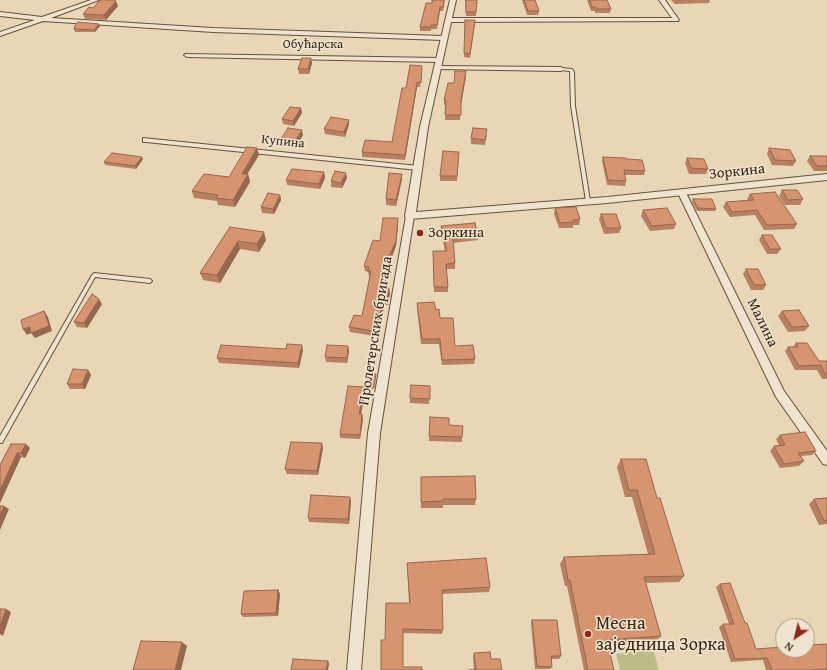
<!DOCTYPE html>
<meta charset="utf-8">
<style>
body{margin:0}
#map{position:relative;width:827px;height:670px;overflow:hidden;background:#e8d6b6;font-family:"Gentium Book Plus",serif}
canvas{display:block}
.north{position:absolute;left:775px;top:618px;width:40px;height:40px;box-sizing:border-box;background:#f0e4d0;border:1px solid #a69884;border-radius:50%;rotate:215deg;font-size:11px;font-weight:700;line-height:16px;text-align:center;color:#372611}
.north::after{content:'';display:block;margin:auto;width:14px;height:18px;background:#8f2418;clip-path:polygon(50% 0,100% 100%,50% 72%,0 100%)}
</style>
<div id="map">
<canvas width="827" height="670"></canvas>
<div class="north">N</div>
</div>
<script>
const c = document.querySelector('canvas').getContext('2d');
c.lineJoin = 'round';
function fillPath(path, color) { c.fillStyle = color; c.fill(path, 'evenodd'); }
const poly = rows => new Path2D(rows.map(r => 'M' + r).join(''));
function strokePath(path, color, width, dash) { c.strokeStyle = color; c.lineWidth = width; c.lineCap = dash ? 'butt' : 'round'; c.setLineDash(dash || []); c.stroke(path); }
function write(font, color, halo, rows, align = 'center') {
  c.font = font + ' "Gentium Book Plus",serif'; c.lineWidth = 3; c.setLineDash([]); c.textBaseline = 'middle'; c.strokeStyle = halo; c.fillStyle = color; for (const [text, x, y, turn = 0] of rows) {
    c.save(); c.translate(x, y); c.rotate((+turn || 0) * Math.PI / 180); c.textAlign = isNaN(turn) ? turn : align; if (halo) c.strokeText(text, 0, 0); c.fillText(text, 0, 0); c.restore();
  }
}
const green = poly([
 [653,650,659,670,620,670,616,654]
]);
const service = poly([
 [560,68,572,69,574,72,575,106,590,201,588,202,586,201,571,106,570,72,570,71,560,70,560,68],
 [94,273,150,279,152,281,150,283,95,277,2,443,0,443,0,436,92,275,94,273]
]);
const minor = poly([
 [91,0,99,0,51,18,213,28,443,36,446,38,443,40,213,32,43,21,0,36,0,32,35,20,0,16,0,12,42,17,91,0],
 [659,0,665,0,679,20,678,21,448,22,445,20,448,18,672,18,659,0],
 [185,54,439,58,442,60,439,62,187,57,184,55,185,54],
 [435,66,561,67,564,69,561,71,437,69,434,67,435,66],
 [143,138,418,166,422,168,418,170,146,142,143,142,143,138],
 [682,190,686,193,784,391,827,451,827,465,823,464,776,397,678,193,682,190],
 [410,213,414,216,380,433,361,670,347,670,368,433,406,216,410,213]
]);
const tertiary = poly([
 [450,0,456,0,428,127,416,212,607,197,827,174,827,180,607,203,410,219,406,218,405,216,420,127,450,0]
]);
const wall = poly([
 [445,0,443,11,440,11,437,29,431,29,431,31,420,31,420,27],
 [465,0,477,0,476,16,466,16],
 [522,0,535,0,539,11,538,15,527,15],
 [587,0,607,0,611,9,610,13,595,13,595,11,591,11],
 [671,0,710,0,709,3,675,4],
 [118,6,106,20,85,19,83,14,93,8],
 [465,20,475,23,470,58,464,57],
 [100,26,95,32,75,32,74,29,74,27],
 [312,63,309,74,299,74,298,69],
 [422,66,420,87,417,87,405,160,362,157,362,152,392,142,406,88],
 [466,76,461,104,460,120,445,120,446,105,444,105,444,100,454,83],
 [301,108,302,113,294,126,283,124,282,119],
 [349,120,349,124,345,137,325,134,324,129],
 [303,135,296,146,282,144,281,139],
 [487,135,485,145,471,144,471,138],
 [257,148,259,155,247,174,248,174,250,182,235,207,218,205,217,201,194,198,192,191,229,177],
 [769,148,796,161,793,166,772,165,767,154],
 [459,152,457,181,440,181,440,176],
 [810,156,827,156,827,171,814,171,807,161],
 [603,157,626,159,645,171,644,175,625,175,626,181,625,186,607,185,602,161],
 [687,158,708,169,706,174,689,174,685,163],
 [143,159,136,169,105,165,104,162],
 [324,172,325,178,320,189,287,185,286,180],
 [402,174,402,179,396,206,386,205,386,199],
 [347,178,342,188,331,187,331,181],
 [782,190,803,199,800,205,785,205,779,196],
 [750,194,797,224,794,229,764,230,755,215,730,217,723,207,726,202,748,200,747,199],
 [280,195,281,200,274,214,262,213,261,207],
 [693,199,716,209,715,211,697,211,692,202],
 [555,208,580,219,579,225,573,225,573,228,559,228,554,214],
 [643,210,676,224,674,229,650,231,641,216],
 [601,214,621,228,619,233,604,234,599,219],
 [398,224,396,246,391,259,391,264,385,287,390,293,388,305,385,305,374,336,350,332,349,327,362,316,370,276,369,276,368,272,365,271,364,266],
 [441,226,478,235,478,240,453,243,455,263,455,269,446,269,448,287,448,292,434,292,433,251,445,251,441,231],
 [230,227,266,240,259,252,240,249,220,283,203,280,200,273],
 [762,235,781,249,777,254,767,254,759,240],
 [746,269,766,285,763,290,751,290,743,274],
 [417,303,436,310,455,346,475,359,474,364,442,365,439,344,421,344,417,308],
 [102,304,87,328,77,327,74,322],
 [782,311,809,326,805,331,788,332,778,316],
 [796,343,819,361,827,361,827,379,822,379,817,370,795,370,785,351,788,347,793,347],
 [348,346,349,351,347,363,326,362,325,357],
 [303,350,299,368,219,363,217,358],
 [88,370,91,375,85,389,70,389,67,384],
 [376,377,374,389,366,388,365,386],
 [430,386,429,404,410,403,410,398],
 [365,387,365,392,361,414,362,414,363,419,360,439,340,438,340,434],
 [430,417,449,425,462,437,462,442,429,441],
 [780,435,816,451,812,455,801,456,804,461,799,466,780,468,770,451,774,446,779,445,776,439],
 [11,444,30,448,25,458,21,457,0,503,0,465],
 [323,448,318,475,287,474,285,469],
 [621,459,657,498,684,576,679,582,645,583,661,636,655,642,608,645,614,670,584,670,567,586,565,586,560,564,564,557,648,554,632,497,625,497,617,467],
 [421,483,476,499,475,505,443,505,443,508,421,508],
 [827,498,827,524,819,525,809,504,814,499],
 [351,501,349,524,309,522,308,518],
 [407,563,490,587,489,592,442,594,443,630,442,634,403,633,381,670,385,640,409,603],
 [720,584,745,623,756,649,807,646,809,645,827,644,827,670,766,670,763,660,731,662,719,627,723,624,729,624,716,587],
 [278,590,280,594,278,616,243,617,241,614],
 [532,620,561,656,559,659,552,659,552,667,550,669,535,669,531,623],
 [474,653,491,659,502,670,474,670,473,657]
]);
const shadedWall = poly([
 [116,1,118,6,106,20,104,15],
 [99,24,100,26,95,32,94,30],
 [311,58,312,63,309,74,308,69],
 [466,71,466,76,461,105,461,100],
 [417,82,417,87,405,160,405,155],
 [301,108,302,113,294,126,293,121],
 [349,120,349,124,345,137,344,132],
 [302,130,303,135,296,146,295,141],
 [257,148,259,155,243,181,242,174],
 [142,157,143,159,136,169,135,166],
 [324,172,325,178,320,189,319,184],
 [346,173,347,178,342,188,341,183],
 [248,174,250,182,235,207,233,200],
 [402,174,402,179,396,206,396,200],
 [280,195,281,200,274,214,273,209],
 [398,218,398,224,396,246,391,259,391,264,383,292,383,287,388,259],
 [264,232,266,240,259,252,257,244],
 [238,241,240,249,220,283,217,275],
 [389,288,390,293,388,305,387,300],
 [99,299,102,304,87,328,84,323],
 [385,300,385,305,374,336,374,331],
 [44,311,48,317,52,331,35,338,31,333,27,335,23,329,30,327],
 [302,345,303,350,299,368,298,363],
 [348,346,349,351,347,363,347,358],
 [88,370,91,375,85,389,82,384],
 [365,387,365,392,360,419,359,414],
 [362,414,363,419,360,439,360,435],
 [322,443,323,448,318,475,317,471],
 [26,444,30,448,25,458,21,453],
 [17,453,21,457,0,503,0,490],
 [350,497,351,501,349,524,348,519],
 [4,506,9,509,0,530,0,516],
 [278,590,280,594,278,616,276,613],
 [6,609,11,612,3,636,0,634,0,626],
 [182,642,187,646,181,670,175,670],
 [328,661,329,664,328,670,326,670]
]);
const building = poly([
 [100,0,114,0,116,1,104,15,83,14,89,7,93,8,100,0],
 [432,0,444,0,443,7,440,7,437,25,431,25,431,27,420,27,426,3,432,3,432,0],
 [466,0,477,0,476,12,466,12,466,0],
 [524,0,535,0,539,11,528,11,524,0],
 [590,0,607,0,611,9,596,9,596,7,592,7,590,0],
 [465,20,475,20,470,54,464,53,465,20],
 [78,22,99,24,94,30,74,29,75,27,74,27,78,22],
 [302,58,311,58,308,69,298,69,302,58],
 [410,65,422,66,421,83,417,82,405,155,362,152,365,140,392,142,402,88,406,88,410,65],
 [455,71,466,71,461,100,461,115,445,115,446,100,444,100,448,83,454,83,455,71],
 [290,107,301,108,293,121,282,119,290,107],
 [331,117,349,120,344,132,324,129,331,117],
 [288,128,302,130,295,141,281,139,288,128],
 [473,128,487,129,485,140,471,138,473,128],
 [247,147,257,148,242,174,248,174,233,200,216,198,218,195,192,191,204,174,229,177,247,147],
 [769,148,790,150,796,161,775,160,769,148],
 [443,151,459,152,457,176,440,176,443,151],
 [112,153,142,157,135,166,104,162,112,153],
 [810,156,827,156,827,166,817,166,810,156],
 [603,157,626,158,626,159,642,160,645,171,624,170,626,181,608,180,603,157],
 [687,158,704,159,708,169,691,168,687,158],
 [292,169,324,172,319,184,286,180,292,169],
 [335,171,346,173,341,183,331,181,335,171],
 [389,173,402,174,396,200,386,199,389,173],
 [782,190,797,190,803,199,788,200,782,190],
 [775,192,797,224,767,225,757,210,732,212,726,202,754,200,750,194,775,192],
 [268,193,280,195,273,209,261,207,268,193],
 [693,199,712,199,716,209,698,208,693,199],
 [576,207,580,219,573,220,574,222,560,223,555,208,576,207],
 [667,208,676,224,652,226,643,210,667,208],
 [601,214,616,214,621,228,606,228,601,214],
 [383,218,398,218,396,241,388,259,391,259,383,287,389,288,387,300,385,300,374,331,349,327,354,315,362,316,371,271,368,271,369,267,364,266,373,240,380,241,383,218],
 [475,223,478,235,453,238,455,263,446,264,448,287,434,287,433,251,447,251,441,226,475,223],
 [230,227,264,232,257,244,238,241,217,275,200,273,230,227],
 [762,235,772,235,781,249,770,249,762,235],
 [746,269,758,269,766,285,754,285,746,269],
 [92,294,99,299,84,323,74,322,92,294],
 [434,302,436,310,439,309,440,318,453,318,455,346,473,345,475,359,442,360,440,339,422,339,417,303,434,302],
 [799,310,809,326,792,327,782,311,799,310],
 [44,311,49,326,31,333,30,327,23,329,21,320,44,311],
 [796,343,807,343,819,361,827,361,827,374,825,374,821,365,799,366,788,347,798,347,796,343],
 [287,344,302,345,298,363,217,358,221,345,286,349,287,344],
 [327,345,348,346,347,358,325,357,327,345],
 [73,369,88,370,82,384,67,384,73,369],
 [368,374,376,374,374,386,365,386,368,374],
 [411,385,430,386,430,399,410,398,411,385],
 [348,386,365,387,359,414,362,414,360,435,340,434,348,386],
 [430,417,449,418,449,425,463,426,462,437,429,436,430,417],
 [805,432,816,451,798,453,804,461,784,464,774,446,785,445,780,435,805,432],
 [291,442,322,443,317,471,285,469,291,442],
 [11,444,26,444,21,453,17,453,0,490,0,465,11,444],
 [621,459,646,459,657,498,660,498,684,576,644,577,661,636,607,640,614,670,588,670,570,580,568,580,564,557,655,554,637,490,629,490,621,459],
 [475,476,476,499,443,499,443,501,421,502,421,477,475,476],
 [311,495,350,497,348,519,308,518,311,495],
 [827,498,827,520,824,521,814,499,827,498],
 [0,506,4,506,0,516,0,506],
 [486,558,490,587,442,590,443,630,403,629,403,667,422,667,422,670,381,670,381,640,385,640,386,603,410,603,407,563,486,558],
 [730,583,745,623,747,623,756,649,783,647,783,650,807,650,807,646,810,646,809,645,827,644,827,669,809,670,772,670,767,658,735,659,723,624,734,624,720,584,730,583],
 [278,590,276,613,241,614,244,591,278,590],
 [0,609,6,609,0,626,0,609],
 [532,620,557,620,561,656,551,656,552,667,537,666,532,620],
 [141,641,182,642,175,670,133,670,141,641],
 [490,652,491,659,500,659,502,670,469,670,476,670,474,653,490,652],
 [293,659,328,661,326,670,291,670,293,659]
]);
const markers = [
 [420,233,4,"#8f2418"],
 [588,634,4,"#8f2418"]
];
const farStreetnames = [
 ["Обућарска",313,45],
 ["Купина",283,142,6]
];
const streetNames = [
 ["Зоркина",737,172,-6],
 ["Малина",762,323,64],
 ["Пролетерских бригада",376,331,-81]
];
const poiNames = [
 ["Зоркина",428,233]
];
const nearPoinames = [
 ["Месна",596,624],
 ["заједница Зорка",596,645]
];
fillPath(green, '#bcbc89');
strokePath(service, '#63523a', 2);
strokePath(minor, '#63523a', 2);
strokePath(tertiary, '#63523a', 2);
fillPath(service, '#f0e4d0');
fillPath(minor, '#f0e4d0');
fillPath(tertiary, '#f0e4d0');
fillPath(wall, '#b87f61');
fillPath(shadedWall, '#96684f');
fillPath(building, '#d69471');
strokePath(building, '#96684f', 1);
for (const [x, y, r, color] of markers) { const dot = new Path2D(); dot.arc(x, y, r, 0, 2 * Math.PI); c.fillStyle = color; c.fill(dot); strokePath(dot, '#f0e4d0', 1.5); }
write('13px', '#372611', '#f0e4d0', farStreetnames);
write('15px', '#372611', '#f0e4d0', streetNames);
write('15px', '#372611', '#f0e4d0', poiNames, 'left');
write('18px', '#372611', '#f0e4d0', nearPoinames, 'left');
</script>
